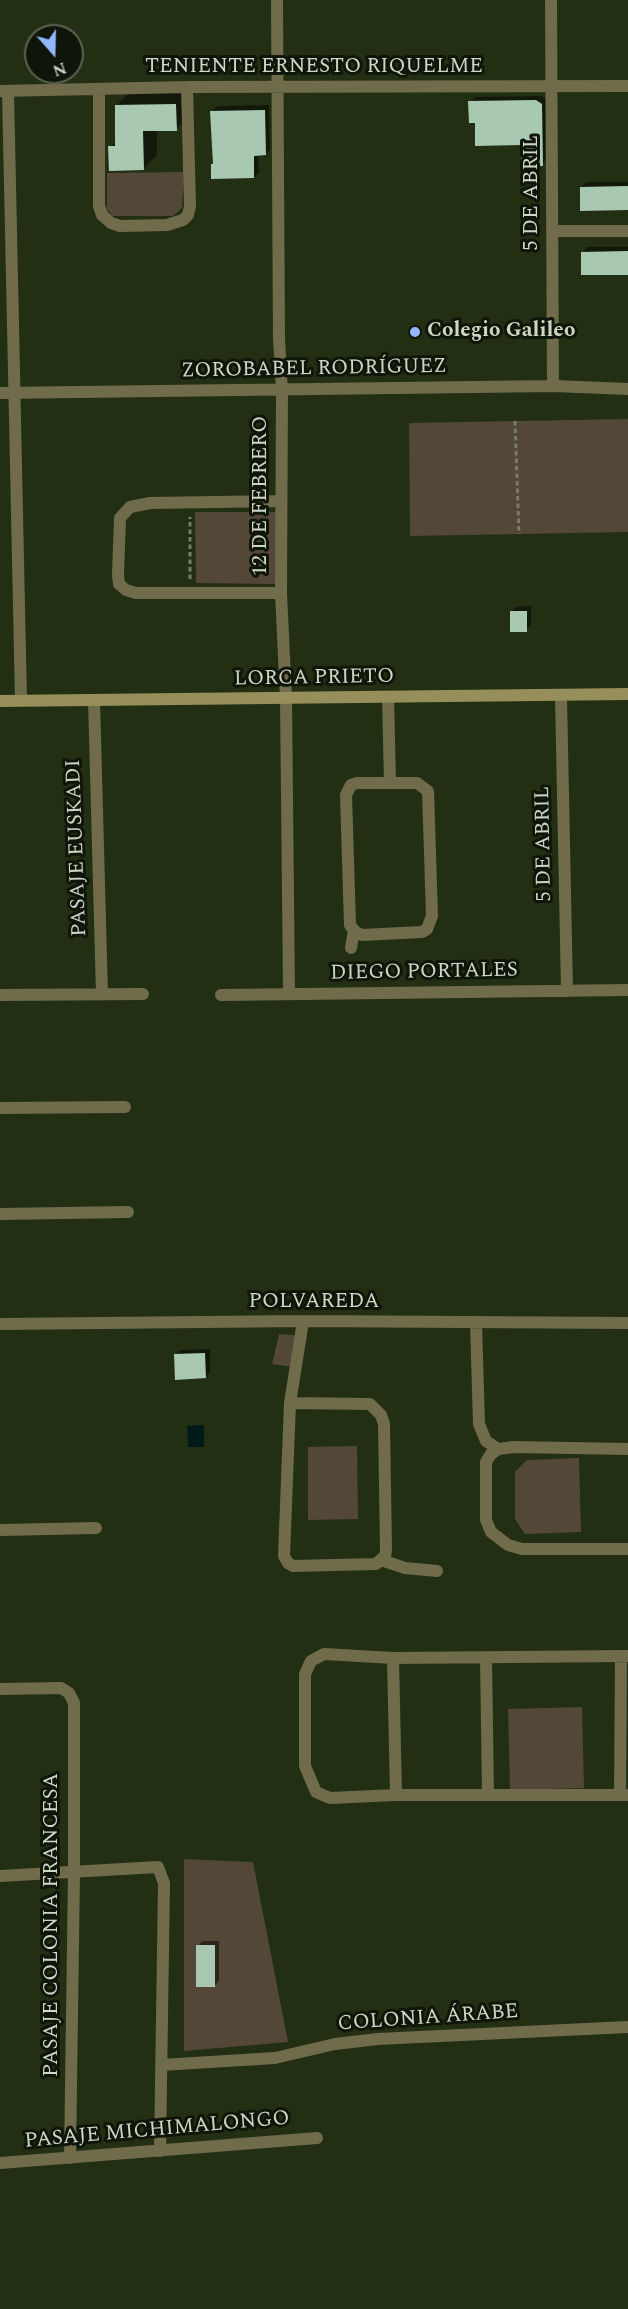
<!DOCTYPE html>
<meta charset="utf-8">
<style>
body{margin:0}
#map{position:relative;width:628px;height:2309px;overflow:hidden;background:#232f13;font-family:Spectral,serif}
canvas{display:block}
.north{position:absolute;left:24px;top:24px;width:60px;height:60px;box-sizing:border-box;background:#101509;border:2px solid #5c6254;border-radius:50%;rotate:160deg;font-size:16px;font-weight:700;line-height:24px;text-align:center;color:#ced6c5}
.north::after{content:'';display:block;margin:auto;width:21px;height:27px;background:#92b7fd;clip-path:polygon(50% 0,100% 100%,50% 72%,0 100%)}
</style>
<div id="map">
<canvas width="628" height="2309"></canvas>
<div class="north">N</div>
</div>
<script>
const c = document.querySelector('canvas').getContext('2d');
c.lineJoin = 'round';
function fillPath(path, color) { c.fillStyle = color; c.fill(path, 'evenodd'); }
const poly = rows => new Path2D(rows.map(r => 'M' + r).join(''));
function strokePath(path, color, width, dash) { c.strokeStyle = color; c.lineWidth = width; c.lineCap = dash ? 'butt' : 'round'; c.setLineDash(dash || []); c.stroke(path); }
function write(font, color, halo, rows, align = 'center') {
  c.font = font + ' Spectral,serif'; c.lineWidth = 6; c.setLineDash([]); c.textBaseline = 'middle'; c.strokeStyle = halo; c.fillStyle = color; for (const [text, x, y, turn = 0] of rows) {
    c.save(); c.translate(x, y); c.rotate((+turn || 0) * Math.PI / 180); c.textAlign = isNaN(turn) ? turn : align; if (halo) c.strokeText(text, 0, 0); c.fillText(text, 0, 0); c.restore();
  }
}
const green = poly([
 [184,172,182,208,173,216,113,216,107,210,107,173],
 [628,419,628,532,410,536,409,423],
 [195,512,277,512,276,584,196,583],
 [279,1334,307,1336,301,1368,272,1364],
 [357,1446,358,1519,308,1520,308,1447],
 [579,1458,581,1532,525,1534,515,1519,515,1472,527,1460],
 [582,1707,584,1788,510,1790,508,1709],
 [184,1859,253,1862,288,2042,184,2051]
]);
const water = poly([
 [204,1425,204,1447,188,1447,187,1426]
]);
const shadow = poly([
 [189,91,190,115,176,129,157,129,157,155,143,169,110,147,117,140,116,106,130,92],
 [541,96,546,99,547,159,542,164,523,144,477,122,470,102,475,97],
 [269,105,270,149,265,154,258,154,259,172,254,177,212,165,215,162,212,111,217,106],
 [586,182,628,182,628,209,581,187],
 [587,247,628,247,628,273,583,252],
 [531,606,531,625,526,630,511,612,516,607],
 [210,1349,210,1372,206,1377,175,1355,180,1350],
 [202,1941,219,1941,219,1981,214,1986,198,1946]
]);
const building = poly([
 [536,100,542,104,543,166,521,166,521,145,475,146,475,123,469,123,468,101],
 [176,104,177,131,143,131,144,170,109,171,108,146,115,146,115,105],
 [265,110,266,155,254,156,254,178,211,179,211,164,213,164,210,111],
 [628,186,628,210,580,211,580,187],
 [628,251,628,275,581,275,581,252],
 [510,611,527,611,527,632,510,632],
 [205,1353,206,1378,175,1380,174,1354],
 [196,1945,215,1945,215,1987,196,1987]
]);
const path = poly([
 [515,421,519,534],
 [190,579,190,517]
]);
const minor = poly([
 [277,0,279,339,282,391,281,593,286,699,289,993],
 [551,0,553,386],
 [99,90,99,206,102,215,111,223,120,226,167,225,183,220,188,215,190,206,187,87],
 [0,91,187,87,628,86],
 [8,91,21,700],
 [552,231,628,231],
 [0,393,553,386,628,389],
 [281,501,150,503,130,507,120,518,118,575,119,584,126,590,136,593,281,593],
 [561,696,567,991],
 [388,697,390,782],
 [94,700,102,994],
 [357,783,417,783,428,791,432,916,427,929,422,932,362,935,355,932,350,925,346,795,351,785,357,783],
 [351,948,354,930],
 [0,995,143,994],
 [221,995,628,990],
 [0,1108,125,1107],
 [0,1214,128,1212],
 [476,1323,479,1424,486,1441,498,1449],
 [0,1324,303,1321,628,1323],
 [290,1403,370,1404,381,1415,384,1424,386,1550,385,1556,376,1564,293,1566,288,1563,284,1556,290,1403,303,1321],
 [628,1449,514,1447,498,1449,491,1454,486,1462,486,1520,491,1532,508,1545,522,1549,628,1549],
 [0,1530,96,1528],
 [381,1560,405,1568,437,1571],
 [628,1656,393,1658,324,1654,311,1661,305,1674,305,1766,316,1792,330,1798,396,1795,628,1795],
 [393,1658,396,1795],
 [486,1658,488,1795],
 [0,1689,61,1688,69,1693,74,1703,74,1873,70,2158],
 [620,1795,621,1656],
 [0,1876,158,1867,164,1883,160,2151],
 [161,2065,275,2058,335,2044,378,2039,628,2027],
 [0,2163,317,2138]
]);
const secondary = poly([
 [0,701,628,694]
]);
const markers = [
 [415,332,6,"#92b7fd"]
];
const streetNames = [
 ["TENIENTE ERNESTO RIQUELME",314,68],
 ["5 DE ABRIL",533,193,-90],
 ["ZOROBABEL RODRÍGUEZ",314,370,-1],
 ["12 DE FEBRERO",262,496,-90],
 ["LORCA PRIETO",314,679,-1],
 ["5 DE ABRIL",545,844,-91],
 ["PASAJE EUSKADI",78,848,-92],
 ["DIEGO PORTALES",424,973,-1],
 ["POLVAREDA",314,1303],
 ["PASAJE COLONIA FRANCESA",53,1925,-90],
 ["COLONIA ÁRABE",428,2019,-4],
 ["PASAJE MICHIMALONGO",157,2131,-5]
];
const poiNames = [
 ["Colegio Galileo",427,332]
];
fillPath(green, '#534738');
fillPath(water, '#001b17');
fillPath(shadow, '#0007');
fillPath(building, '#a9c8b2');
strokePath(path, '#747e67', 3, [4.5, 3]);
strokePath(minor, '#6f6b4b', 12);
strokePath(secondary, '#968e5b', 12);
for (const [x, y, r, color] of markers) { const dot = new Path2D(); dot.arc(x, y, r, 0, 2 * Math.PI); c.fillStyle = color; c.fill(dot); strokePath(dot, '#101509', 2); }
write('21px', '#ced6c5', '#101509', streetNames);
write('bold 21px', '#ced6c5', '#101509', poiNames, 'left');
</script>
